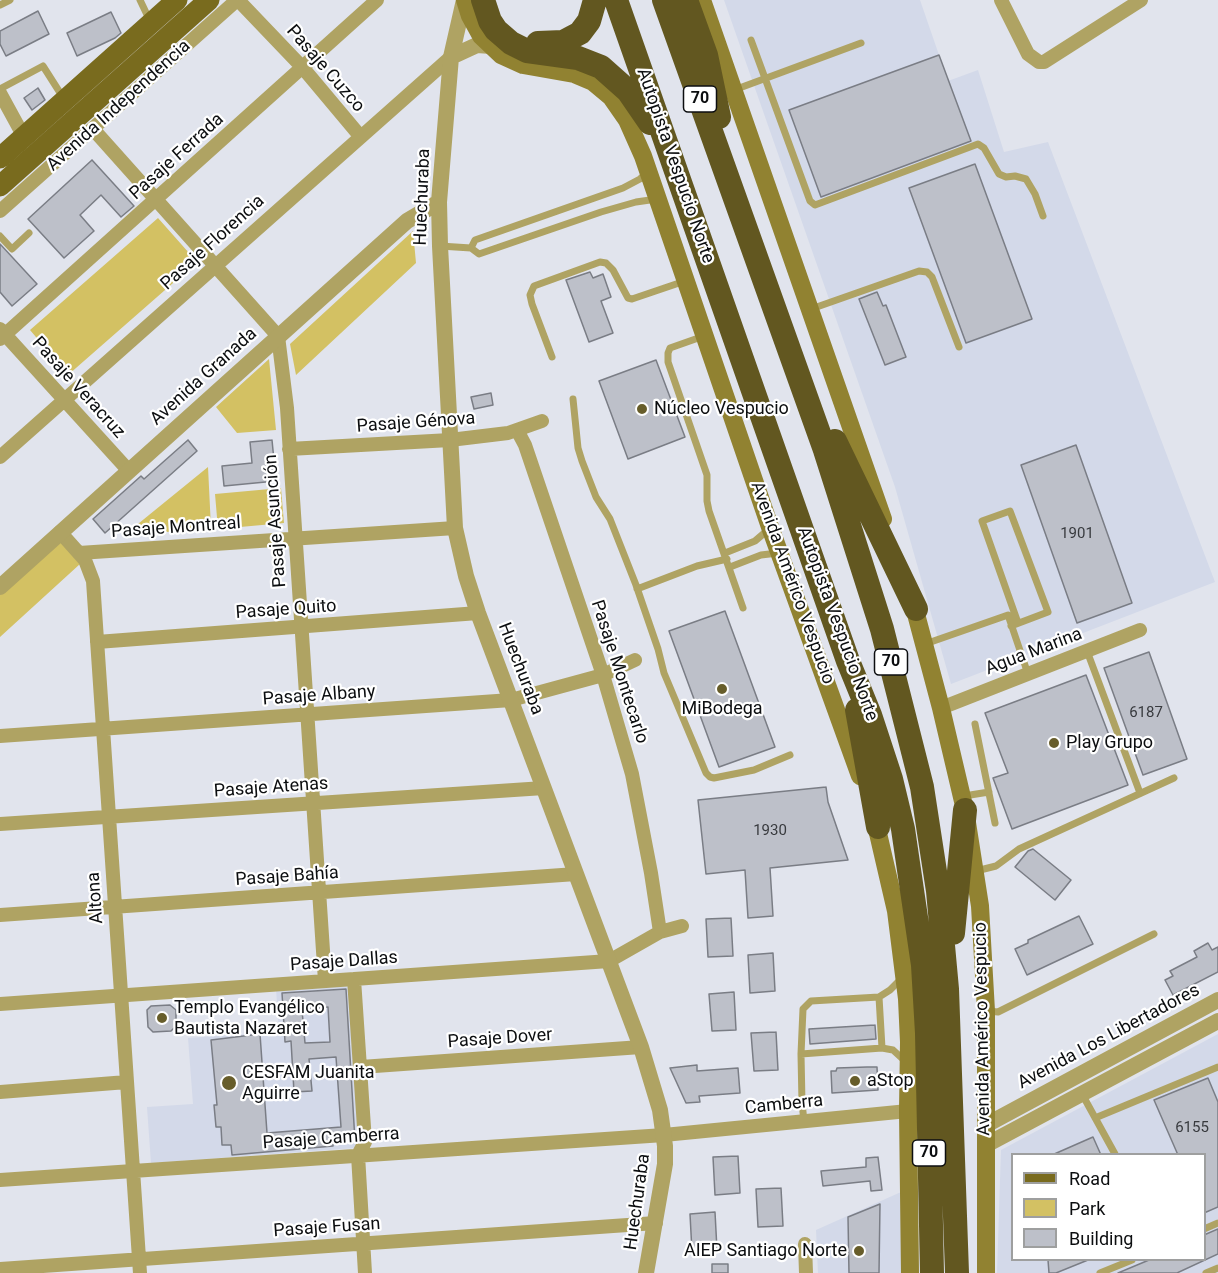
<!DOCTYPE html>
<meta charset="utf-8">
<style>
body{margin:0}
#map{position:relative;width:1218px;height:1273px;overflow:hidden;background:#e1e4ed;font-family:Roboto,sans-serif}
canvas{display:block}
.legend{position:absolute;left:1011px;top:1153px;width:195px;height:108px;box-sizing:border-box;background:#fff;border:2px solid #9e9f9f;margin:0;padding:8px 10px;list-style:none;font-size:18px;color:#0c0e10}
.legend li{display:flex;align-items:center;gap:12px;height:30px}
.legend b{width:30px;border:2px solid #9e9f9f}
</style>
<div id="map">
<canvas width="1218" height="1273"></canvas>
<ul class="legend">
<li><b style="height:8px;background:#796b1e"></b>Road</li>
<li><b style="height:16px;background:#d3c163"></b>Park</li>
<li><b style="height:16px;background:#bdc0c9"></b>Building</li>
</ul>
</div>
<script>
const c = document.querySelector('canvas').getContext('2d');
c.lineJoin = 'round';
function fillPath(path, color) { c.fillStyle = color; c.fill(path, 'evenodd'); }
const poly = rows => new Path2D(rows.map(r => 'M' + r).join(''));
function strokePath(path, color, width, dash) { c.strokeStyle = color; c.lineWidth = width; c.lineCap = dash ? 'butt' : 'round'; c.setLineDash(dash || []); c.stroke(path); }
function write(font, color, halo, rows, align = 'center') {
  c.font = font + ' Roboto,sans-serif'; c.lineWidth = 4.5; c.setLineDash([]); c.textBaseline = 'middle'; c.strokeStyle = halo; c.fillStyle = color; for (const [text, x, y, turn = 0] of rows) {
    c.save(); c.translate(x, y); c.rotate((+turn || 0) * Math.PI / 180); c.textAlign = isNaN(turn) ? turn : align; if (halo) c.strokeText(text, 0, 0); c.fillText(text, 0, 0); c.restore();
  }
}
const built = poly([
 [724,0,920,0,948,81,978,70,1004,152,1048,142,1215,582,951,684,895,487],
 [344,983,349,989,361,1141,355,1148,151,1163,147,1107,193,1104,188,1038,279,1032,276,989],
 [1218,1034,1218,1273,997,1273,1001,1150],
 [1012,1154,1204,1154,1204,1260,1012,1260],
 [901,1192,902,1273,818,1273,816,1230]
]);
const green = poly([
 [158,218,197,262,68,375,30,330],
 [413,231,416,263,296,375,290,344],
 [269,359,276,430,237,433,216,407],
 [208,467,211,528,133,535,133,528],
 [281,488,284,523,218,529,215,494],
 [59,540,80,564,0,637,0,595]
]);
const building = poly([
 [38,11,49,34,6,56,0,44,0,31,38,11],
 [111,12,121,33,115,38,77,56,67,33,111,12],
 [939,55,971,141,821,197,789,110,939,55],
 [38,88,45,100,32,110,24,98,38,88],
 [92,160,134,206,121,217,101,195,80,215,94,231,64,258,28,219,92,160],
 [975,164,1032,319,966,343,909,188,975,164],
 [0,244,37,284,12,306,0,292,0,244],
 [590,272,593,278,603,274,611,297,601,301,613,333,589,342,566,280,590,272],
 [877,292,883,306,886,305,906,357,885,365,859,299,877,292],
 [656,360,685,437,628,459,599,381,656,360],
 [491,393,493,405,474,409,471,397,491,393],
 [188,440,197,451,105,533,93,519,141,476,144,479,188,440],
 [272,440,276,481,224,486,222,466,252,463,250,442,272,440],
 [1076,445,1132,603,1077,623,1021,465,1076,445],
 [725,611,775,747,719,767,669,631,725,611],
 [1149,652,1187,759,1143,775,1104,668,1149,652],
 [1086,675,1128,785,1012,829,993,778,1008,773,985,713,1086,675],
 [826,787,828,802,848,860,770,868,773,916,748,918,745,870,706,874,698,800,826,787],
 [1033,849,1071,880,1055,900,1015,867,1028,851,1033,849],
 [1079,916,1093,944,1027,975,1015,949,1028,943,1028,940,1079,916],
 [731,918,733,956,708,957,706,919,731,918],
 [1208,943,1212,950,1218,947,1218,972,1173,995,1165,980,1173,976,1170,971,1197,957,1194,951,1208,943],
 [773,953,775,991,750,993,748,955,773,953],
 [346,989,355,1141,333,1143,333,1146,232,1155,231,1145,222,1145,221,1127,216,1127,214,1105,217,1105,211,1040,260,1034,267,1133,341,1127,336,1057,309,1059,312,1091,294,1092,291,1041,285,1042,282,993,346,989],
 [328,1007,330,1042,305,1043,302,1010,328,1007],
 [734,992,736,1030,712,1031,709,994,734,992],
 [170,1005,176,1010,176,1026,171,1031,153,1032,148,1027,147,1010,151,1006,170,1005],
 [875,1025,876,1039,810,1044,809,1029,875,1025],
 [776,1032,778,1070,754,1071,751,1033,776,1032],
 [697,1065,697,1071,738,1068,740,1093,699,1096,700,1102,686,1103,670,1068,697,1065],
 [867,1067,877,1067,878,1090,832,1093,831,1071,836,1071,837,1068,867,1067],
 [1208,1078,1218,1102,1218,1207,1204,1213,1204,1155,1178,1155,1154,1100,1208,1078],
 [1093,1137,1101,1155,1052,1155,1093,1137],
 [738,1156,740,1193,715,1195,713,1157,738,1156],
 [878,1157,882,1190,871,1191,870,1181,823,1186,821,1171,866,1167,866,1158,878,1157],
 [781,1188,783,1226,758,1227,756,1189,781,1188],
 [880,1204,879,1273,849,1273,848,1217,880,1204],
 [715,1212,717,1250,692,1252,690,1214,715,1212],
 [1218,1229,1218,1254,1177,1273,1118,1273,1149,1260,1204,1260,1204,1235,1218,1229],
 [1048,1260,1088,1260,1056,1273,1049,1273,1048,1260],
 [712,1264,728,1264,728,1273,712,1273,712,1264]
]);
const service = poly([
 [140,0,150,21],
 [0,5,10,0],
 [751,40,810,201,815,205,978,144,984,148,999,174,1006,177,1015,176,1026,179,1035,194,1043,216],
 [0,89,43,66,64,99],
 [734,90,861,43],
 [0,236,12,249,29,233],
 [440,246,471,248,479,254,601,212,636,202,657,199],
 [471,248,475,240,623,188,640,179,648,172],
 [811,309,919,271,927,272,932,277,959,347],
 [704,336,670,348,668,353,668,362,707,475,707,501,709,511,743,608],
 [552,357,532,304,530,295,534,286,600,262,606,263,613,270,628,298,632,299,685,281],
 [573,399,578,448,582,461,596,497,610,519,636,585,658,649,664,673,706,773,710,777,714,778,754,770,790,755],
 [725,553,755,541,769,529],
 [730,567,761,555,778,553],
 [637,589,697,566,727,559],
 [1011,626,1048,612,1010,511,982,521,1018,623],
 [925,644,1008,615,1028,674],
 [1087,651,1140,793],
 [975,724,995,823],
 [964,796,989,792],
 [976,871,996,866,1019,849,1174,778],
 [879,997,882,1048],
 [988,1011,998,1012,1154,934],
 [801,1054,882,1048,893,1050,905,1061],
 [1082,1094,1115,1154],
 [1095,1118,1218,1067],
 [804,1121,802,1103,801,1054,803,1009,811,1001,879,997,890,990,901,979],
 [1204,1229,1218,1223],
 [1100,1273,1132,1260],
 [1206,1273,1218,1268]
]);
const minor = poly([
 [238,0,303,68,360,136],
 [1001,0,1028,54,1039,62,1044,62,1141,0],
 [0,93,24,137],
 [93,129,278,336,287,408,325,981],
 [0,211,237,0],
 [0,329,129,471],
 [0,339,377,0],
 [517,430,525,445,603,675,632,774,651,873,660,932],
 [289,449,450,440,508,433,542,421],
 [0,457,451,57],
 [60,532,85,560,93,581,140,1273],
 [79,553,455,528],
 [97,642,478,613],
 [941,708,1140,630],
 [0,736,511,700,603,675,635,660],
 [0,824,544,788],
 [0,915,576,874],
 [354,979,365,1142,358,1155,365,1273],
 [0,1004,609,961,660,932,682,926],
 [361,1067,641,1047],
 [0,1092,127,1082],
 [0,1180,664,1135,908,1111],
 [805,1244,806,1273],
 [0,1269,656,1223]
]);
const tertiary = poly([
 [464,0,451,57,439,202,440,246,455,528,466,576,478,613,641,1047,660,1110,665,1146,665,1164,646,1273],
 [451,57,477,45,491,46],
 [0,587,407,221,439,202],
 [986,1125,1218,1000],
 [986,1145,1218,1021]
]);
const secondary = poly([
 [465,0,470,16,481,36,501,55,523,65,574,74,593,82,611,97,627,120,643,156,770,527,860,776],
 [702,0,883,519],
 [912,599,941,708,965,810,980,906,986,1011,986,1273],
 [874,816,896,911,907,999,909,1042,908,1111,910,1273]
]);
const primary = poly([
 [0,158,177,0],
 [0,186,209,0]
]);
const motorway = poly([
 [483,0,490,21,496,30,511,43,527,51,578,58,601,67,628,91,650,123],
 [616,0,848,661,870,715,891,779,903,829,923,965,927,1033,932,1273],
 [664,0,825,450,882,629,922,787,938,891,947,989,957,1273],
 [686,0,706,55,719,117],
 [538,43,563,42,580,33,589,21,595,0],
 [835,441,916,609],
 [857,710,878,827],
 [953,933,965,810]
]);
const markers = [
 [642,409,6,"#675d2a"],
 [722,689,6,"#675d2a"],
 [1054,743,6,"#675d2a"],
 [162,1018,6,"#675d2a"],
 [855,1081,6,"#675d2a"],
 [229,1083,8,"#675d2a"],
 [859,1251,6,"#675d2a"]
];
const numberNames = [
 ["1901",1077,534],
 ["6187",1146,713],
 ["1930",770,831],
 ["6155",1192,1128]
];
const shields = [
 [700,99,33],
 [891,662,33],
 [929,1153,33]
];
const shieldNames = [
 ["70",700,99],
 ["70",891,662],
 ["70",929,1153]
];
const streetNames = [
 ["Pasaje Cuzco",325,69,49],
 ["Avenida Independencia",119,106,-42],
 ["Pasaje Ferrada",177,157,-42],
 ["Autopista Vespucio Norte",675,166,71],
 ["Huechuraba",423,197,-88],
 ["Pasaje Florencia",213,243,-42],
 ["Avenida Granada",204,377,-42],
 ["Pasaje Veracruz",78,388,48],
 ["Pasaje Génova",416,423,-4],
 ["Pasaje Asunción",276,521,-94],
 ["Pasaje Montreal",176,528,-4],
 ["Avenida Américo Vespucio",792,583,70],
 ["Pasaje Quito",286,610,-4],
 ["Autopista Vespucio Norte",837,624,70],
 ["Agua Marina",1034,652,-21],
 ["Huechuraba",520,669,69],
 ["Pasaje Montecarlo",619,672,72],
 ["Pasaje Albany",319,696,-4],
 ["Pasaje Atenas",271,788,-4],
 ["Pasaje Bahía",287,877,-4],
 ["Altona",96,898,-94],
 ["Pasaje Dallas",344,962,-4],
 ["Avenida Américo Vespucio",983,1029,-91],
 ["Avenida Los Libertadores",1109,1037,-28],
 ["Pasaje Dover",500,1039,-4],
 ["Camberra",784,1105,-6],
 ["Pasaje Camberra",331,1139,-4],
 ["Huechuraba",638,1202,-82],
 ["Pasaje Fusan",327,1228,-4]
];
const poiNames = [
 ["Núcleo Vespucio",654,409],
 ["MiBodega",722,709,"center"],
 ["Play Grupo",1066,743],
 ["Templo Evangélico",174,1008],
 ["Bautista Nazaret",174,1029],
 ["CESFAM Juanita",242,1073],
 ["Aguirre",242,1094],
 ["aStop",867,1081],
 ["AIEP Santiago Norte",847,1251,"right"]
];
fillPath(built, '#d3d9e9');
fillPath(green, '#d3c163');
fillPath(building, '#bdc0c9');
strokePath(building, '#7a7d85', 1.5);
strokePath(service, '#afa363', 7);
strokePath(minor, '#afa363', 14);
strokePath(tertiary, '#afa363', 16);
strokePath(secondary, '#918231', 18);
strokePath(primary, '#796b1e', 21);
strokePath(motorway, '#625720', 24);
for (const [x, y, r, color] of markers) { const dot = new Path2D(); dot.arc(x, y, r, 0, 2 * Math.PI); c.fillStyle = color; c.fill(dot); strokePath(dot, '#fff', 2); }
write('15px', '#383a3e', null, numberNames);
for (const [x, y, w] of shields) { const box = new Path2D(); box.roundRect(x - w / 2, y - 13, w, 26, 4.5); c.fillStyle = '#fff'; c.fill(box); strokePath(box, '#0c0e10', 1.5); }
write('bold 16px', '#0c0e10', null, shieldNames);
write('18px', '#0c0e10', '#fff', streetNames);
write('18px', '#0c0e10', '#fff', poiNames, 'left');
</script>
